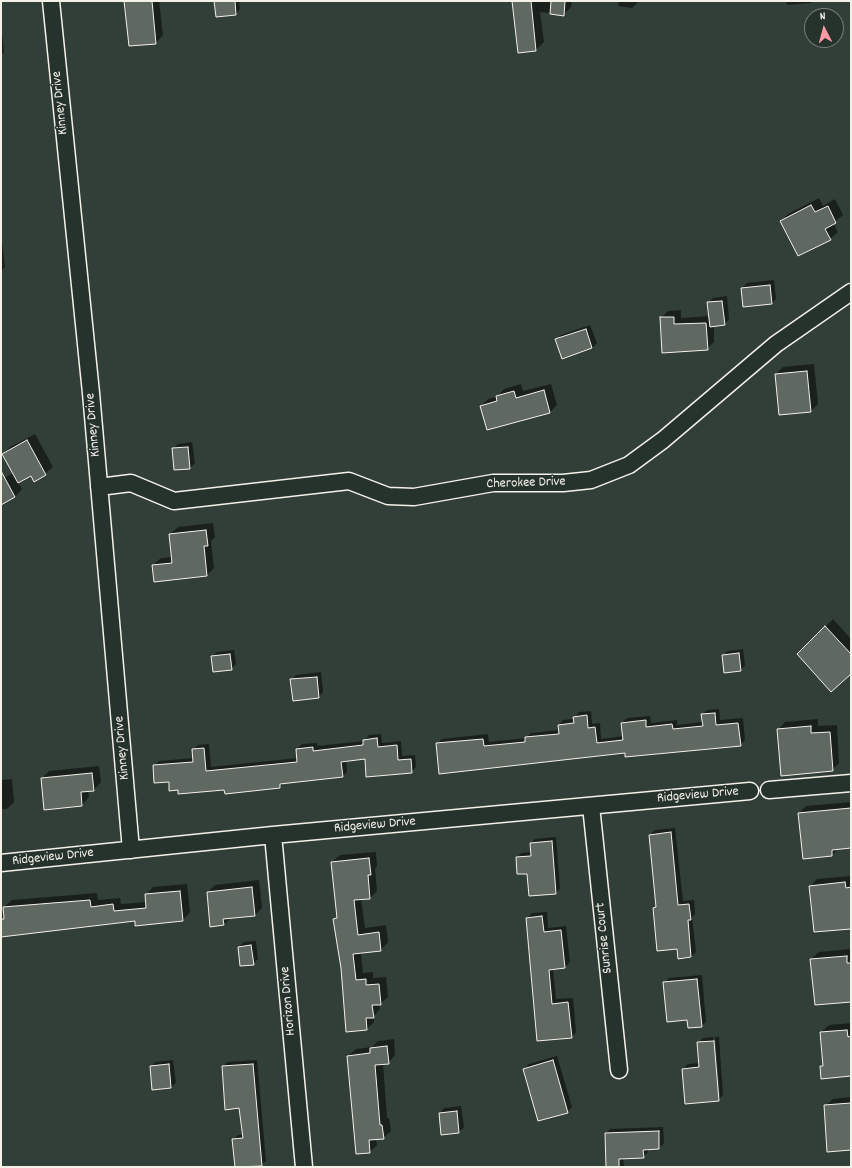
<!DOCTYPE html>
<style>
body{margin:0}
#map{position:relative;width:852px;height:1168px;overflow:hidden;background:#323e38;font-family:Dekko,sans-serif}
canvas{display:block}
.frame{position:absolute;inset:0;border:2px solid #f4f1e8;pointer-events:none}
.north{position:absolute;left:804px;top:8px;width:40px;height:40px;box-sizing:border-box;background:#26332d;border:1px solid #787f78;border-radius:50%;rotate:354deg;font-size:11px;font-weight:700;line-height:16px;text-align:center;color:#f4f1e8}
.north::after{content:'';display:block;margin:auto;width:14px;height:18px;background:#ff9aa2;clip-path:polygon(50% 0,100% 100%,50% 72%,0 100%)}
</style>
<div id="map">
<canvas width="852" height="1168"></canvas>
<div class="frame"></div>
<div class="north">N</div>
</div>
<script>
const c = document.querySelector('canvas').getContext('2d');
c.lineJoin = 'round';
function fillPath(path, color) { c.fillStyle = color; c.fill(path, 'evenodd'); }
const poly = rows => new Path2D(rows.map(r => 'M' + r).join(''));
function strokePath(path, color, width, dash) { c.strokeStyle = color; c.lineWidth = width; c.lineCap = dash ? 'butt' : 'round'; c.setLineDash(dash || []); c.stroke(path); }
function write(font, color, halo, rows, align = 'center') {
  c.font = font + ' Dekko,sans-serif'; c.lineWidth = 3; c.setLineDash([]); c.textBaseline = 'middle'; c.strokeStyle = halo; c.fillStyle = color; for (const [text, x, y, turn = 0] of rows) {
    c.save(); c.translate(x, y); c.rotate((+turn || 0) * Math.PI / 180); c.textAlign = isNaN(turn) ? turn : align; if (halo) c.strokeText(text, 0, 0); c.fillText(text, 0, 0); c.restore();
  }
}
const shadow = poly([
 [125,1,159,1,163,35,156,43],
 [215,1,239,1,240,9,236,14],
 [513,1,572,1,571,7,563,15,540,12,544,42,536,50],
 [619,1,639,1,632,8,618,6],
 [786,1,813,1,811,3,787,5],
 [1,23,4,52,1,55],
 [819,198,823,206,835,199,843,215,833,223,838,232,830,239,781,221,788,214],
 [1,233,5,267,1,271],
 [774,280,776,299,772,303,742,288,747,283],
 [727,296,729,319,725,324,714,325,714,342,707,349,661,318,668,311,681,310,681,318,710,316,708,303,713,298],
 [590,325,597,343,592,348,556,340,561,335],
 [814,364,818,404,811,411,776,374,783,367],
 [521,384,523,391,551,384,557,405,549,413,481,406,488,399,497,397,504,389],
 [35,434,53,467,45,474,31,475,18,482,22,489,15,497,1,504,1,480,13,473,3,454,10,447],
 [192,442,195,463,190,468,175,469,173,449,178,444],
 [213,523,215,537,211,541,214,568,207,575,153,565,161,558,173,557,170,534,178,527],
 [833,619,851,639,851,673,825,627],
 [743,649,745,666,740,670,723,655,728,651],
 [234,650,236,664,231,669,212,657,217,652],
 [321,672,323,692,319,697,291,680,296,675],
 [719,709,720,720,743,718,745,740,740,745,626,752,440,772,437,744,442,739,488,734,489,742,526,738,531,733,559,730,559,725,563,720,574,719,579,712,591,711,592,724,600,723,601,739,624,736,622,723,627,718,650,716,651,723,677,720,677,725,703,722,702,715,707,710],
 [818,719,818,726,837,725,839,763,832,770,778,730,785,722],
 [381,734,382,743,401,741,402,756,415,755,416,767,411,772,366,758,346,760,347,772,343,776,284,783,280,787,179,789,154,766,159,761,194,758,193,750,198,745,209,744,211,767,298,758,297,749,302,744,317,743,317,746,364,741,369,735],
 [99,766,101,782,94,790,88,790,89,797,82,805,42,778,49,771],
 [12,779,14,802,7,809,1,809,1,780],
 [851,802,851,847,839,848,832,855,799,813,806,806],
 [675,828,683,901,694,900,695,914,692,917,696,952,691,957,678,948,654,908,657,905,650,835,655,830],
 [556,837,560,888,556,893,528,873,517,858,521,853,531,852,531,843,535,839],
 [376,852,377,866,375,869,377,891,370,898,361,899,365,928,386,925,388,942,381,950,361,952,363,973,373,972,373,978,386,977,388,997,380,1004,380,1009,374,1016,374,1022,367,1029,342,968,334,919,338,916,332,862,340,855],
 [851,876,851,928,810,887,817,879],
 [259,880,262,908,255,915,230,918,224,925,211,926,208,892,215,885],
 [187,884,190,912,183,920,136,925,136,920,1,936,1,913,5,913,4,907,12,900,97,893,98,900,120,898,121,904,146,902,146,895,153,887],
 [547,912,548,928,566,926,570,962,565,967,553,968,556,999,573,998,576,1032,571,1037,538,1040,527,918,532,913],
 [256,941,258,959,253,964,239,947,244,942],
 [851,949,851,1001,811,959,819,952],
 [702,975,706,1022,701,1026,664,983,669,978],
 [851,1023,851,1075,821,1067,824,1064,821,1032,829,1025],
 [713,1037,718,1097,720,1097,715,1037,719,1037,723,1095,718,1100,683,1069,688,1064,700,1063,698,1043,703,1038],
 [394,1039,395,1055,388,1063,383,1063,387,1118,389,1118,391,1131,383,1138,376,1139,377,1145,370,1152,348,1056,356,1049,372,1047,378,1041],
 [557,1056,572,1107,567,1112,524,1069,529,1064],
 [173,1060,176,1083,171,1087,151,1067,155,1062],
 [257,1060,266,1161,261,1165,236,1167,233,1140,238,1135,243,1135,240,1107,223,1067,227,1062],
 [851,1097,851,1149,825,1106,833,1099],
 [461,1106,464,1127,459,1132,440,1113,444,1108],
 [663,1127,664,1143,659,1148,648,1148,648,1152,643,1157,623,1157,624,1167,607,1167,606,1134,610,1129]
]);
const building = poly([
 [124,1,152,1,156,44,129,46,124,1],
 [214,1,235,1,236,15,216,17,214,1],
 [512,1,531,1,536,51,518,53,512,1],
 [551,1,565,1,564,16,550,14,551,1],
 [811,205,815,212,828,206,836,223,825,229,831,240,798,256,780,221,811,205],
 [770,285,772,304,743,307,741,288,770,285],
 [722,301,725,325,710,327,707,302,722,301],
 [660,317,674,317,674,324,706,323,708,350,662,353,660,317],
 [586,329,592,348,562,359,555,339,586,329],
 [807,371,811,412,779,415,775,374,807,371],
 [544,390,550,413,487,430,480,406,497,401,496,396,514,391,516,398,544,390],
 [27,440,46,475,34,482,31,476,18,483,2,454,27,440],
 [188,447,190,469,174,470,172,448,188,447],
 [1,471,15,497,1,505,1,471],
 [206,530,208,546,204,546,207,576,154,582,152,565,172,563,169,534,206,530],
 [825,626,851,654,851,674,831,692,797,654,825,626],
 [739,653,741,671,724,673,722,655,739,653],
 [230,654,232,670,213,672,211,656,230,654],
 [317,677,319,698,293,701,290,679,317,677],
 [715,713,716,725,738,723,741,746,625,757,625,753,439,774,436,743,483,739,484,746,525,742,525,737,559,734,558,725,574,723,573,717,587,715,588,728,595,727,597,743,623,740,621,723,646,720,646,727,672,724,673,729,703,726,701,714,715,713],
 [811,726,811,733,830,732,833,771,781,776,777,729,811,726],
 [377,738,378,747,397,745,398,760,411,759,412,773,366,777,365,759,341,762,343,777,280,784,280,788,225,794,224,790,178,794,178,790,169,791,169,782,154,783,153,765,193,762,192,749,204,748,206,771,297,762,296,749,313,747,313,751,363,745,363,740,377,738],
 [92,773,94,791,81,792,82,806,44,810,41,778,92,773],
 [851,808,851,848,832,850,832,856,803,859,798,813,851,808],
 [671,832,678,905,689,904,691,920,688,920,691,957,678,959,677,949,657,951,653,908,656,907,649,835,671,832],
 [552,841,556,894,529,896,527,874,517,874,516,857,531,856,530,843,552,841],
 [369,858,371,875,368,875,370,899,354,900,358,935,379,932,381,951,353,954,356,980,366,979,366,985,379,984,381,1005,372,1005,374,1018,366,1018,367,1030,346,1032,341,968,333,919,337,918,331,862,369,858],
 [845,882,846,888,851,887,851,929,814,932,809,886,845,882],
 [252,887,255,916,223,919,224,925,210,927,207,892,252,887],
 [180,891,183,921,135,926,135,921,1,937,1,919,4,919,3,907,90,900,91,907,113,904,114,911,146,908,145,894,180,891],
 [542,916,544,932,561,930,565,968,549,970,552,1004,568,1002,572,1038,537,1041,526,918,542,916],
 [251,945,254,965,240,966,238,947,251,945],
 [847,956,847,963,851,963,851,1002,815,1005,810,959,847,956],
 [697,979,702,1027,688,1028,687,1020,667,1022,663,982,697,979],
 [847,1030,848,1037,851,1036,851,1076,821,1079,820,1066,823,1066,820,1032,847,1030],
 [714,1041,719,1101,685,1104,682,1069,699,1067,697,1042,714,1041],
 [387,1046,389,1064,375,1065,380,1125,382,1125,384,1139,369,1140,370,1153,356,1154,347,1056,370,1053,370,1048,387,1046],
 [553,1060,568,1113,538,1121,523,1069,553,1060],
 [169,1064,171,1088,152,1090,150,1066,169,1064],
 [253,1064,262,1166,235,1167,232,1139,243,1138,239,1108,225,1110,222,1066,253,1064],
 [851,1103,851,1150,827,1152,824,1105,851,1103],
 [457,1111,459,1133,441,1135,439,1113,457,1111],
 [659,1131,659,1149,643,1150,644,1158,619,1159,619,1167,606,1167,605,1133,659,1131]
]);
const minor = poly([
 [51,1,91,393,131,850],
 [99,487,131,483,174,501,349,481,388,496,414,497,493,483,563,483,591,480,629,465,663,440,776,344,851,292],
 [769,790,851,783],
 [591,806,619,1070],
 [273,835,304,1167],
 [1,863,273,835,750,791]
]);
const streetNames = [
 ["Kinney Drive",61,103,-96],
 ["Kinney Drive",94,425,-95],
 ["Cherokee Drive",526,484,-2],
 ["Kinney Drive",123,748,-95],
 ["Ridgeview Drive",698,796,-5],
 ["Ridgeview Drive",375,826,-5],
 ["Ridgeview Drive",53,858,-6],
 ["Sunrise Court",605,938,-96],
 ["Horizon Drive",289,1001,-95]
];
fillPath(shadow, '#0007');
fillPath(building, '#5f6861');
strokePath(building, '#f4f1e8', 1);
strokePath(minor, '#f4f1e8', 19);
strokePath(minor, '#26332d', 16);
write('14px', '#f4f1e8', '#26332d', streetNames);
</script>
